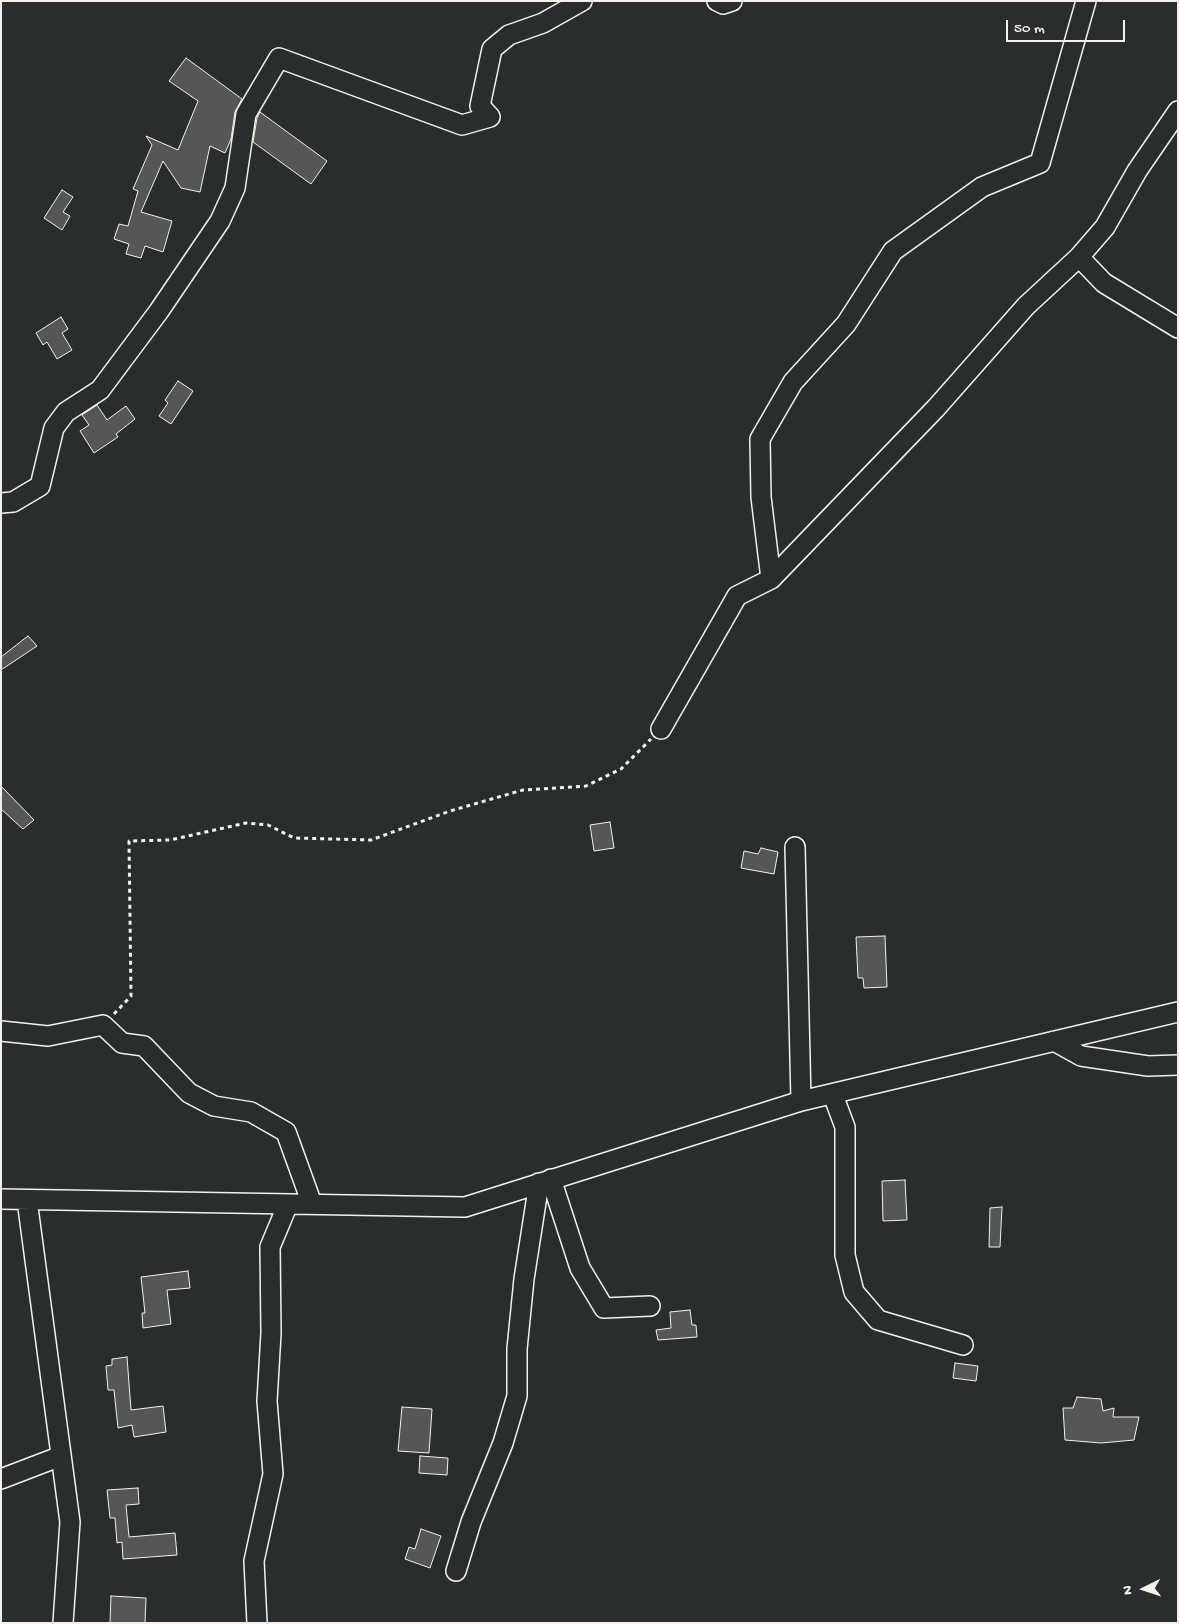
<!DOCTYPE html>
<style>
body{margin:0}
#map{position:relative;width:1179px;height:1624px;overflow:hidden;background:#2a2d2e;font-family:"Gochi Hand",sans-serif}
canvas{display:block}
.frame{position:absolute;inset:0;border:2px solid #f4f1e8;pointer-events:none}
.north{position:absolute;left:1119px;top:1564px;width:50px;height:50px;-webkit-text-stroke:4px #2a2d2e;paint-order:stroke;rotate:266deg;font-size:14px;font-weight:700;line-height:20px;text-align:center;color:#f4f1e8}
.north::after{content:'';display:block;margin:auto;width:18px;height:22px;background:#f4f1e8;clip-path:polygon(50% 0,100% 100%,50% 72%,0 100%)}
.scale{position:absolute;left:1006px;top:20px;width:119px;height:22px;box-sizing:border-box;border:2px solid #f4f1e8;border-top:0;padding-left:6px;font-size:15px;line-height:18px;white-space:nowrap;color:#f4f1e8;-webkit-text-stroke:4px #2a2d2e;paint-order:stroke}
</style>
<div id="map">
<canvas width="1179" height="1624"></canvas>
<div class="frame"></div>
<div class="north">N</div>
<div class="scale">50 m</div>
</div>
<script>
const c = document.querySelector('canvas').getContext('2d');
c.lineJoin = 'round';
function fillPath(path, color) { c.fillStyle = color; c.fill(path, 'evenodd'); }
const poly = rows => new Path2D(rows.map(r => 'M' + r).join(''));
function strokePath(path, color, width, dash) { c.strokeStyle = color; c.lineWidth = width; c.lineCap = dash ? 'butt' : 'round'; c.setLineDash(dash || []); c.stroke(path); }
const building = poly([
 [186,58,242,99,235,112,231,139,225,153,210,146,200,192,181,188,163,161,141,212,172,221,163,252,145,246,141,258,126,254,129,244,114,239,119,224,128,226,138,191,133,189,152,145,146,136,178,150,198,101,169,81,186,58],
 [260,112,327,161,311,184,253,142,257,118,260,112],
 [62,190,73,197,63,212,70,216,62,230,44,218,62,190],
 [61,317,68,329,62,333,72,350,57,359,47,342,43,345,36,333,61,317],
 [178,381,193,391,171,424,159,416,168,403,165,400,178,381],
 [97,405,107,420,126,406,135,419,116,434,118,437,94,453,80,431,89,425,82,415,97,405],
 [28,636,37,646,1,670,1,657,28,636],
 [1,786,34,820,23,829,1,809,1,786],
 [610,822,614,848,594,851,590,825,610,822],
 [761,848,778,852,774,874,741,868,744,851,758,854,761,848],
 [885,936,887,987,864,988,863,978,858,978,856,937,885,936],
 [905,1180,907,1220,883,1221,882,1181,905,1180],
 [1002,1207,1000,1247,989,1247,990,1208,1002,1207],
 [188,1271,190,1288,167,1290,171,1324,143,1328,142,1313,145,1313,141,1277,188,1271],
 [690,1310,692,1325,696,1325,697,1337,658,1340,656,1330,671,1328,670,1312,690,1310],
 [127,1357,131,1410,163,1406,166,1432,134,1437,132,1425,118,1428,114,1390,108,1390,106,1366,112,1365,112,1359,127,1357],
 [955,1363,978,1366,976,1381,953,1378,955,1363],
 [1077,1397,1101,1399,1103,1411,1114,1408,1113,1417,1139,1417,1134,1440,1101,1443,1065,1440,1063,1408,1073,1408,1077,1397],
 [402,1407,432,1409,429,1453,398,1451,402,1407],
 [420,1456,448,1458,447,1475,419,1473,420,1456],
 [138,1488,139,1504,126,1505,129,1537,175,1533,177,1555,123,1559,122,1542,117,1543,115,1518,110,1518,107,1490,138,1488],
 [421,1529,441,1536,430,1568,405,1559,409,1547,415,1549,421,1529],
 [111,1596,146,1598,145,1623,110,1623,111,1596]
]);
const path = poly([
 [114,1014,131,996,129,841,170,840,246,823,268,825,294,838,371,840,450,811,523,790,586,786,621,769,651,739]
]);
const minor = poly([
 [717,1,723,4,732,1],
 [1079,257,1104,283,1178,328],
 [1,503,13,502,40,486,54,428,66,412,100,390,159,311,220,221,235,188,246,114,279,58,462,125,490,117,480,106,492,49,509,35,543,23,582,1],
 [771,579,761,497,760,439,793,382,846,324,893,251,982,187,1040,163,1086,1],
 [661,729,737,596,771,579,936,408,1026,306,1079,257,1105,227,1137,171,1178,111],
 [795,847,801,1101],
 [1,1031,48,1036,103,1025,122,1043,144,1046,189,1093,214,1106,251,1112,286,1132,312,1204],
 [1054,1041,1081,1056,1148,1066,1178,1065],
 [833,1095,845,1127,845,1255,854,1292,878,1320,963,1345],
 [551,1179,580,1268,604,1308,650,1306],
 [1,1199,465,1207,801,1101,1178,1012],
 [27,1200,70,1522,63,1623],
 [1,1479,61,1456],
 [456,1571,471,1522,503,1443,517,1396,517,1349,524,1279,539,1183],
 [257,1623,254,1561,273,1474,267,1401,271,1333,270,1247,288,1204]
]);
fillPath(building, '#555756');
strokePath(building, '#f4f1e8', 1);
strokePath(minor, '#f4f1e8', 22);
strokePath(path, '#f4f1e8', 3, [4, 4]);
strokePath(minor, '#2a2d2e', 19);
</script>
